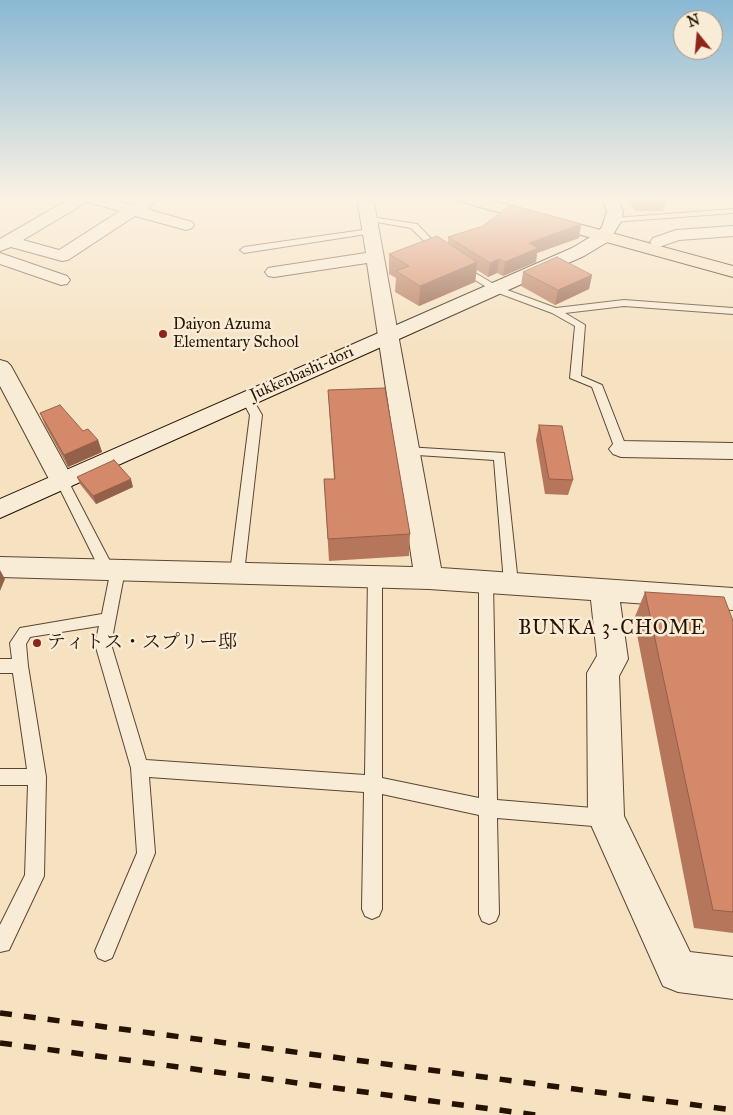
<!DOCTYPE html>
<meta charset="utf-8">
<style>
body{margin:0}
#map{position:relative;width:733px;height:1115px;overflow:hidden;background:#f6e1c1;font-family:"IM FELL Great Primer",serif}
canvas{display:block}
.north{position:absolute;left:673px;top:10px;width:50px;height:50px;box-sizing:border-box;background:#f9ecd7;border:1px solid #a59581;border-radius:50%;rotate:343deg;font-size:14px;font-weight:700;line-height:20px;text-align:center;color:#261200}
.north::after{content:'';display:block;margin:auto;width:18px;height:22px;background:#8f2418;clip-path:polygon(50% 0,100% 100%,50% 72%,0 100%)}
</style>
<div id="map">
<canvas width="733" height="1115"></canvas>
<div class="north">N</div>
</div>
<script>
const c = document.querySelector('canvas').getContext('2d');
c.lineJoin = 'round';
const poly = rows => new Path2D(rows.map(r => 'M' + r).join(''));
function strokePath(path, color, width, dash) { c.strokeStyle = color; c.lineWidth = width; c.lineCap = dash ? 'butt' : 'round'; c.setLineDash(dash || []); c.stroke(path); }
function fillPath(path, color) { c.fillStyle = color; c.fill(path, 'evenodd'); }
function write(font, color, halo, rows, align = 'center') {
  c.font = font + ' "IM FELL Great Primer","Noto Serif JP",serif'; c.lineWidth = 5; c.setLineDash([]); c.textBaseline = 'middle'; c.strokeStyle = halo; c.fillStyle = color; for (const [text, x, y, turn = 0] of rows) {
    c.save(); c.translate(x, y); c.rotate((+turn || 0) * Math.PI / 180); c.textAlign = isNaN(turn) ? turn : align; if (halo) c.strokeText(text, 0, 0); c.fillText(text, 0, 0); c.restore();
  }
}
const lane = poly([
 [733,209,733,213,614,222,610,220,614,218,733,209],
 [365,216,417,224,445,253,438,255,411,228,365,220,365,216],
 [370,229,374,231,373,233,244,253,240,250,244,247,370,229],
 [460,264,499,287,556,308,624,300,733,308,733,314,624,306,565,313,585,325,581,376,602,385,627,449,621,453,615,449,592,387,570,378,575,326,552,313,493,291,457,269,456,267,460,264],
 [247,395,251,396,262,415,244,573,242,577,237,578,232,577,230,573,250,415,241,398,247,395],
 [406,447,504,453,518,583,516,587,506,587,504,583,494,460,402,454,400,451,402,448,406,447],
 [62,477,68,481,113,567,118,565,123,566,125,570,111,644,146,760,365,775,368,577,370,573,375,572,380,573,382,577,382,778,479,798,479,582,481,578,486,577,491,578,493,582,497,800,605,809,611,812,614,818,611,824,605,827,497,818,499,914,496,921,489,924,482,921,479,914,479,815,382,794,382,909,379,916,372,919,365,916,362,909,364,792,149,777,155,853,112,958,105,961,98,958,95,951,137,853,131,768,95,644,99,626,30,637,26,644,28,666,46,777,44,876,9,950,0,952,0,925,25,875,28,785,0,785,0,769,27,769,13,673,0,673,0,659,12,659,10,643,20,628,102,614,110,574,102,574,56,481,62,477]
]);
const street = poly([
 [71,198,109,198,131,205,142,198,161,198,147,209,192,222,194,225,192,228,186,230,135,216,68,260,62,261,11,247,0,251,0,239,71,198],
 [87,202,120,211,59,250,23,240,87,202],
 [357,198,373,198,441,568,733,588,733,610,620,602,628,659,619,676,624,816,690,952,733,957,733,999,678,992,663,986,588,818,587,673,597,656,591,600,429,589,0,577,0,557,413,567,367,263,274,277,268,276,265,272,268,268,274,267,366,253,357,198],
 [733,226,733,236,679,240,659,247,653,246,650,242,653,238,676,230,733,226],
 [0,253,67,276,70,280,67,284,61,285,0,264,0,253],
 [0,360,7,362,11,366,74,481,71,487,62,489,53,487,50,481,0,386,0,360],
 [621,441,733,443,733,459,621,457,613,454,609,449,613,444,621,441]
]);
const secondary = poly([
 [601,198,617,198,623,211,622,220,609,241,584,256,0,518,0,499,572,248,597,233,602,227,607,211,601,198]
]);
const primary = poly([
 [457,198,483,198,733,266,733,277,458,201,457,198]
]);
const rail = poly([
 [0,1013,733,1110],
 [0,1043,536,1115]
]);
const wall = poly([
 [627,198,668,198,666,204,665,204,663,211,635,211],
 [581,224,579,238,537,253,536,262,503,276,497,273,488,277,477,270,475,282,419,306,395,292,396,278,389,274,389,254,448,243,448,237],
 [523,272,592,275,589,289,555,305,521,286],
 [328,390,410,534,409,556,329,561,324,479,334,479],
 [40,413,83,431,98,440,102,452,68,467,45,425],
 [539,425,573,480,568,495,545,494,536,440],
 [77,477,133,487,96,504,80,484],
 [645,592,733,621,733,933,694,928,634,619]
]);
const shadedWall = poly([
 [581,224,579,238,537,253,536,262,503,276,505,262,529,243],
 [499,259,497,273,488,277,490,263],
 [477,262,475,282,419,306,420,286],
 [592,275,589,289,555,305,558,290],
 [98,440,102,452,68,467,64,455],
 [131,479,133,487,96,504,93,496],
 [0,570,5,579,0,591]
]);
const building = poly([
 [633,198,661,198,665,204,637,204,633,198],
 [510,205,581,224,529,243,538,248,505,262,499,259,490,263,448,237,483,226,510,205],
 [437,236,477,262,420,286,396,271,409,266,389,254,437,236],
 [557,257,592,275,558,290,523,272,557,257],
 [385,388,410,534,328,539,324,479,335,479,328,390,385,388],
 [60,405,83,431,88,429,98,440,64,455,40,413,60,405],
 [539,425,562,426,573,480,549,479,539,425],
 [114,460,131,479,93,496,77,477,114,460],
 [645,592,724,597,733,621,733,912,713,910,645,592]
]);
const markers = [
 [163,334,5,"#8f2418"],
 [37,643,5,"#8f2418"]
];
const farPoinames = [
 ["Daiyon Azuma",173,325],
 ["Elementary School",173,343]
];
const farStreetnames = [
 ["Jukkenbashi-dori",302,374,-24]
];
const poiNames = [
 ["ティトス・スプリー邸",47,643]
];
const neighbourhoodNames = [
 ["BUNKA 3-CHOME",612,629]
];
strokePath(lane, '#5a4630', 2);
strokePath(street, '#5a4630', 2);
strokePath(secondary, '#261200', 2);
strokePath(primary, '#261200', 2);
fillPath(lane, '#f9ecd7');
fillPath(street, '#f9ecd7');
fillPath(secondary, '#f9ecd7');
fillPath(primary, '#f6e1c1');
strokePath(rail, '#261200', 5.5, [12, 12]);
fillPath(wall, '#b5765b');
fillPath(shadedWall, '#94604a');
fillPath(building, '#d3896a');
strokePath(building, '#94604a', 1);
const sky = c.createLinearGradient(0, 0, 0, 355);
sky.addColorStop(0, '#8ab8d4');
sky.addColorStop(0.56, '#fbf2e3');
sky.addColorStop(1, '#fbf2e300');
c.fillStyle = sky;
c.fillRect(0, 0, 733, 355);
for (const [x, y, r, color] of markers) { const dot = new Path2D(); dot.arc(x, y, r, 0, 2 * Math.PI); c.fillStyle = color; c.fill(dot); strokePath(dot, '#f9ecd7', 2); }
write('16px', '#261200', '#f9ecd7', farPoinames, 'left');
write('16px', '#261200', '#f9ecd7', farStreetnames);
write('19px', '#261200', '#f9ecd7', poiNames, 'left');
c.letterSpacing = '1px';
write('20px', '#261200', '#f9ecd7', neighbourhoodNames);
c.letterSpacing = '0px';
</script>
